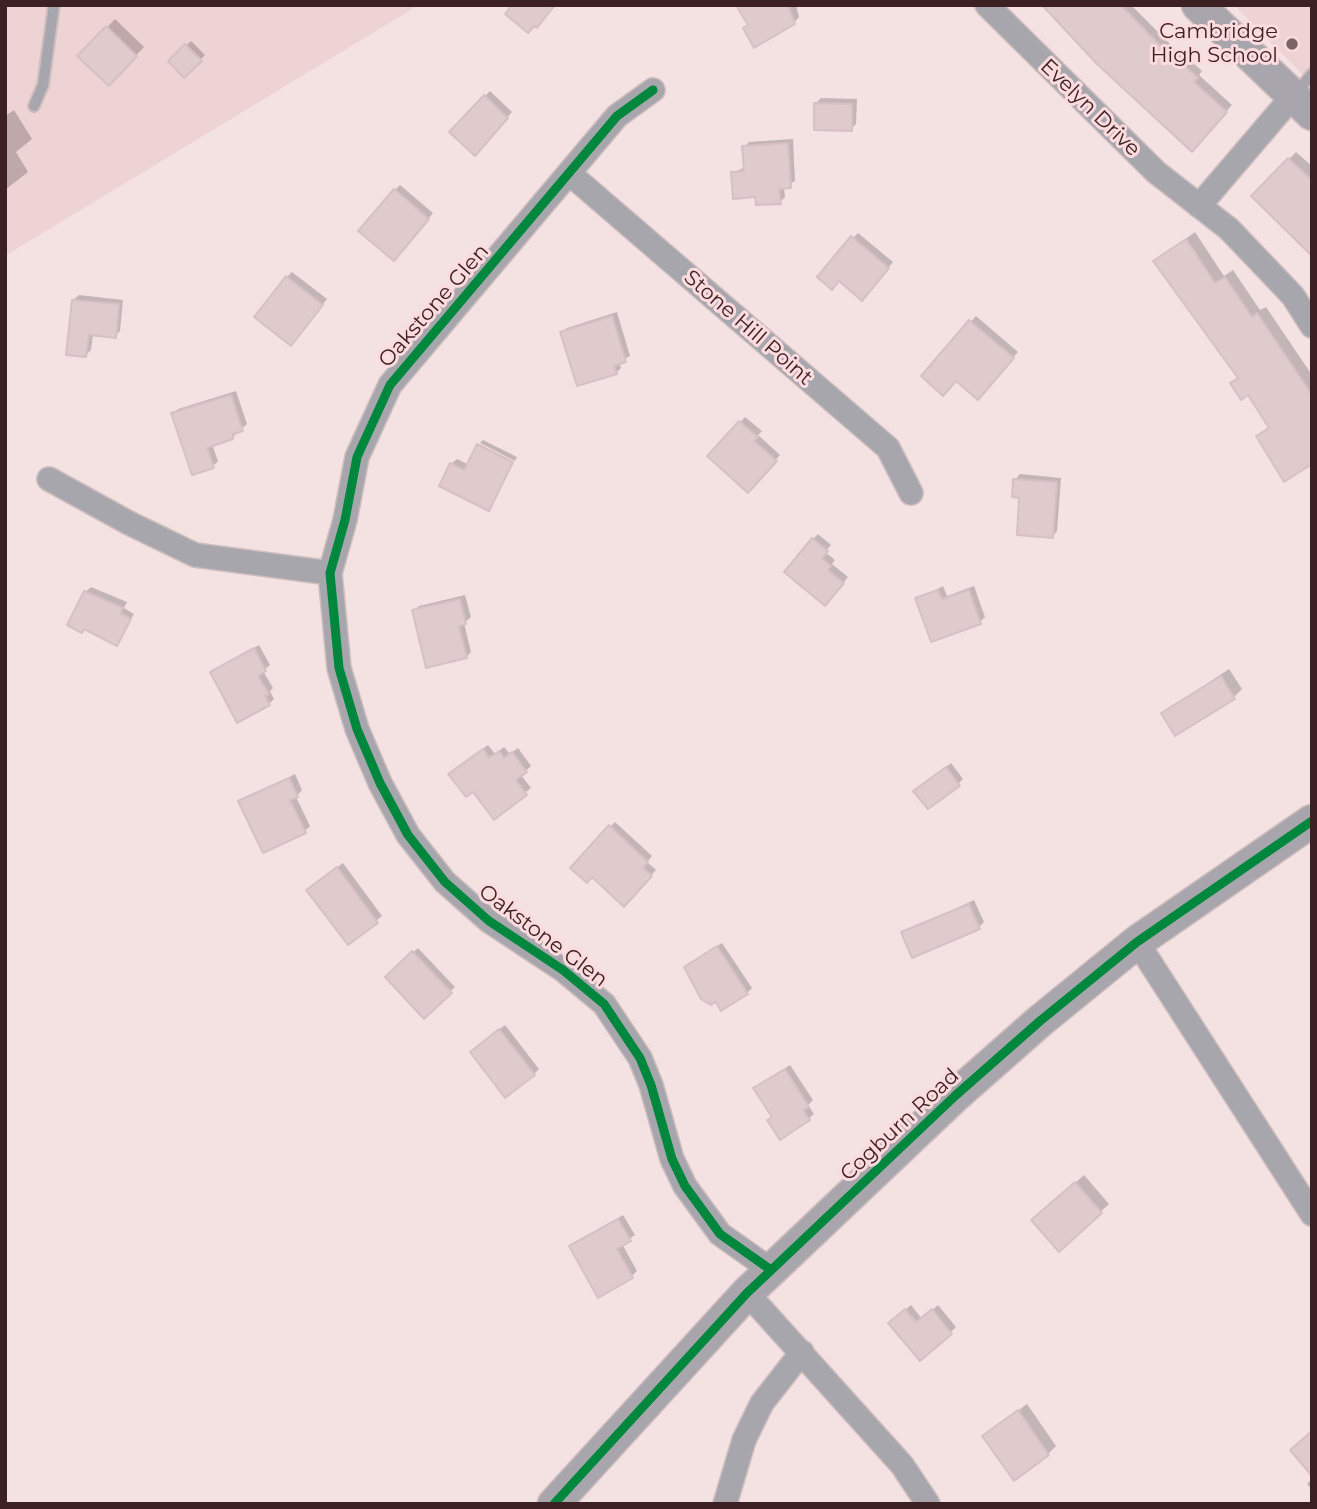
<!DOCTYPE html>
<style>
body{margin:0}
#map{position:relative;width:1317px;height:1509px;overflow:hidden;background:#f4e2e3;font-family:Montserrat,sans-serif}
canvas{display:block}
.frame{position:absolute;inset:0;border:7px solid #3c2023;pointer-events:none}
</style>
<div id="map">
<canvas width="1317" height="1509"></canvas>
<div class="frame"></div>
</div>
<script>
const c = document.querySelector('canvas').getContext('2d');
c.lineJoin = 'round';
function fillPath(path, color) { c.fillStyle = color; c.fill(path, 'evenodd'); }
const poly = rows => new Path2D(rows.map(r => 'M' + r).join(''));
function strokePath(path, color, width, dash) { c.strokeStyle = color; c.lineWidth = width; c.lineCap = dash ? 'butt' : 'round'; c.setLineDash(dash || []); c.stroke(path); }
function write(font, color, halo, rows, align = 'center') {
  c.font = font + ' Montserrat,sans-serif'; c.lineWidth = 6; c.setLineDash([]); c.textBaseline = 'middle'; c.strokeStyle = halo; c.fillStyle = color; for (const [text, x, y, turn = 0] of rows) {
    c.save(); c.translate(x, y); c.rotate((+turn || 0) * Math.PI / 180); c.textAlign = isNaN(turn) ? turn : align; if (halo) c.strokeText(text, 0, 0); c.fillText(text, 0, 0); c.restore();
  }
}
const built = poly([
 [5,5,419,5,5,256],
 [1234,5,1312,5,1312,84]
]);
const shadow = poly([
 [738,5,796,5,799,17,794,23,750,24],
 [1042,5,1131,5,1177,51,1179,50,1202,71,1199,75,1232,105,1197,144],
 [115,19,144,47,109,84,80,56],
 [191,41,205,55,184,76,170,62],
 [490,91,512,112,480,149,451,132],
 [821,98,857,99,856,124,851,129,816,103],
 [14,110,32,139,16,152,28,172,5,190,5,116],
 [793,139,795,181,784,187,785,197,780,202,757,195,733,173,745,167,744,147,749,142],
 [1296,152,1312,166,1312,253,1254,196],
 [400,185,433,213,399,254,395,190],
 [1195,232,1224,276,1233,270,1260,310,1266,307,1312,375,1312,462,1258,436,1270,426,1239,377,1155,261],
 [858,233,893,262,867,293,853,238],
 [292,272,327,299,296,339,287,277],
 [79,295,123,300,120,331,115,336,93,334,91,350,86,355,73,300],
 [617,312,630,356,619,362,621,368,616,373,562,333,567,328],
 [976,316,1018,352,983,392,956,379,923,376],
 [236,391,247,424,233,437,212,444,218,461,213,466,173,414,178,409],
 [745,417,762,431,758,435,780,455,748,491,710,456],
 [483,440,517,457,515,461,480,443],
 [478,446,513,464,488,509,441,485,451,464,457,459,469,465],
 [1020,474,1061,478,1057,531,1052,536,1021,496,1015,480],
 [818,534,831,545,825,552,835,560,832,564,848,577,830,599,813,539],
 [943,586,947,596,974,586,985,617,980,622,917,599],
 [91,587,127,602,124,608,134,614,117,644,85,592],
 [465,595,471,617,464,623,471,652,466,657,414,611,419,606],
 [259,645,270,665,263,671,273,688,270,691,274,699,269,704,212,672],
 [1229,669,1242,689,1234,697,1163,713],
 [488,745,495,754,504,747,510,754,518,748,531,766,521,775,531,788,494,817,455,769],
 [951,763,963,779,958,784,921,786],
 [295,774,302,790,296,797,310,826,305,831,241,802],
 [615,822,652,856,647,862,656,870,624,904,592,875,572,867],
 [343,863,382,916,348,943,314,885],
 [974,900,984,922,979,927,903,933],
 [722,943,752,988,747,993,692,962],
 [418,948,455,987,424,1016,387,977],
 [505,1025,539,1069,534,1074,477,1047],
 [790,1065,813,1100,808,1105,814,1114,808,1119,773,1117,761,1084],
 [1084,1175,1109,1204,1059,1249,1042,1213],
 [623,1215,635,1235,622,1244,637,1271,632,1276,571,1247],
 [911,1305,922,1319,938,1305,956,1327,951,1332,896,1318],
 [1027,1404,1056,1446,1048,1454,984,1436],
 [1312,1479,1312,1490,1307,1484]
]);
const building = poly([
 [512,5,555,5,537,28,534,26,528,33,505,14,512,5],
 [736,5,788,5,795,24,754,48,743,28,748,25,736,5],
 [1042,5,1121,5,1170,56,1172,54,1198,78,1194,82,1227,112,1192,152,1097,64,1042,5],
 [106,26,137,56,109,86,77,56,106,26],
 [185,44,202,61,184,78,168,61,185,44],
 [484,95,508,118,475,156,449,132,484,95],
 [814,103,852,104,852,131,814,130,814,103],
 [788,143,791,188,779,189,781,204,756,205,755,197,733,199,731,172,744,171,742,146,788,143],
 [1288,158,1312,180,1312,256,1251,196,1288,158],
 [394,189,429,219,394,261,358,231,394,189],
 [851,236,889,268,862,301,839,281,832,290,817,277,851,236],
 [1186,239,1215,283,1225,277,1252,317,1257,313,1312,395,1312,464,1284,482,1256,436,1269,428,1248,395,1241,400,1230,383,1238,378,1153,261,1186,239],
 [286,276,323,305,291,346,254,317,286,276],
 [72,300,119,304,116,338,89,335,86,357,66,355,72,300],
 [612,316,626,362,614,366,617,374,577,386,560,332,612,316],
 [969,320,1014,358,978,400,956,381,943,396,921,376,969,320],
 [231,395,243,431,233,434,233,439,207,448,214,468,192,475,171,413,231,395],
 [739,421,758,437,754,441,777,461,748,493,707,456,739,421],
 [477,444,513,462,489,511,439,486,450,463,464,470,477,444],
 [1013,479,1057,482,1053,538,1017,535,1019,498,1012,497,1013,479],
 [812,538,828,551,822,558,831,566,828,570,844,583,825,606,784,572,812,538],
 [938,590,942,599,969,590,981,624,931,642,915,598,938,590],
 [84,591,123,608,120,613,131,619,117,646,84,629,82,633,67,625,84,591],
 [460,599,466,624,459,626,467,658,426,668,412,610,460,599],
 [254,648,266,671,258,676,269,694,265,696,270,705,237,723,210,672,254,648],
 [1221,676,1235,699,1175,736,1161,713,1221,676],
 [483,749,489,758,499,751,504,758,512,752,527,772,516,780,527,795,494,820,473,792,466,797,448,774,483,749],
 [946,767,960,786,928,809,913,791,946,767],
 [289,778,298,797,290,800,306,833,263,853,238,801,289,778],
 [609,825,648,862,643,868,652,876,624,907,592,877,587,883,570,868,609,825],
 [337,867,378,923,348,945,306,890,337,867],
 [969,904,980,929,912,958,901,932,969,904],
 [717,946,748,994,721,1011,716,1002,711,1005,701,999,684,967,717,946],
 [412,951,452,993,424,1019,385,977,412,951],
 [499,1029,535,1075,505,1098,470,1052,499,1029],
 [785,1069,809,1107,803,1110,810,1120,780,1140,767,1120,772,1117,753,1088,785,1069],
 [1075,1182,1102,1213,1059,1252,1031,1220,1075,1182],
 [618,1219,631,1241,617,1249,633,1278,598,1298,569,1246,618,1219],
 [905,1309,916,1322,932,1309,952,1334,920,1361,888,1323,905,1309],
 [1018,1410,1049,1455,1014,1481,982,1436,1018,1410],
 [1312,1431,1312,1476,1290,1450,1312,1431]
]);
const lane = poly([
 [1295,94,1312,74],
 [34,106,43,85,54,5]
]);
const street = poly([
 [987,5,1156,172,1229,229,1293,296,1312,326],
 [653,90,617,116,390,385,357,457,345,520,330,573,339,668,357,729,380,783,408,835,445,882,489,921,563,970,604,1004,640,1058,651,1085,672,1159,685,1186,720,1234,771,1270],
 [570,174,888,448,911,493],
 [1199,206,1293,96],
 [49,479,129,523,195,555,330,573],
 [1137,942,1312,1214],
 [747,1293,902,1465,928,1504],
 [725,1504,744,1440,762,1403,802,1352]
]);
const secondary = poly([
 [1198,5,1312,114],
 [554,1504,747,1293,956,1095,1040,1021,1137,942,1312,821]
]);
const cycleway = poly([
 [653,90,617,116,390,385,357,457,345,520,330,573,339,668,357,729,380,783,408,835,445,882,489,921,563,970,604,1004,640,1058,651,1085,672,1159,685,1186,720,1234,771,1270],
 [554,1504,747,1293,956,1095,1040,1021,1137,942,1312,821]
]);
const markers = [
 [1292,44,7,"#7c6466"]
];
const poiNames = [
 ["Cambridge",1278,32],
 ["High School",1278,56]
];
const streetNames = [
 ["Evelyn Drive",1090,108,44],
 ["Oakstone Glen",434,306,-49],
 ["Stone Hill Point",748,328,41],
 ["Oakstone Glen",543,936,37],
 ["Cogburn Road",900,1125,-43]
];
fillPath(built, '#eed3d4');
fillPath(shadow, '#0003');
fillPath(building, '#dfcacc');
strokePath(building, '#d7c0c3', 2);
strokePath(lane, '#cebdbe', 14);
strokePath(street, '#cebdbe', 26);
strokePath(secondary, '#cebdbe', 35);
strokePath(lane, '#a7a6ad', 10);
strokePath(street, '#a7a6ad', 23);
strokePath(secondary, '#a8a6ac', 32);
strokePath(cycleway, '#00873e', 9);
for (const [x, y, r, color] of markers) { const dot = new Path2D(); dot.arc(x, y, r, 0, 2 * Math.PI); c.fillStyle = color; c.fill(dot); strokePath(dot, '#fbdbdd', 2.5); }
write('21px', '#3c2023', '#fbdbdd', poiNames, 'right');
write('21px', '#3c2023', '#fbdbdd', streetNames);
</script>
